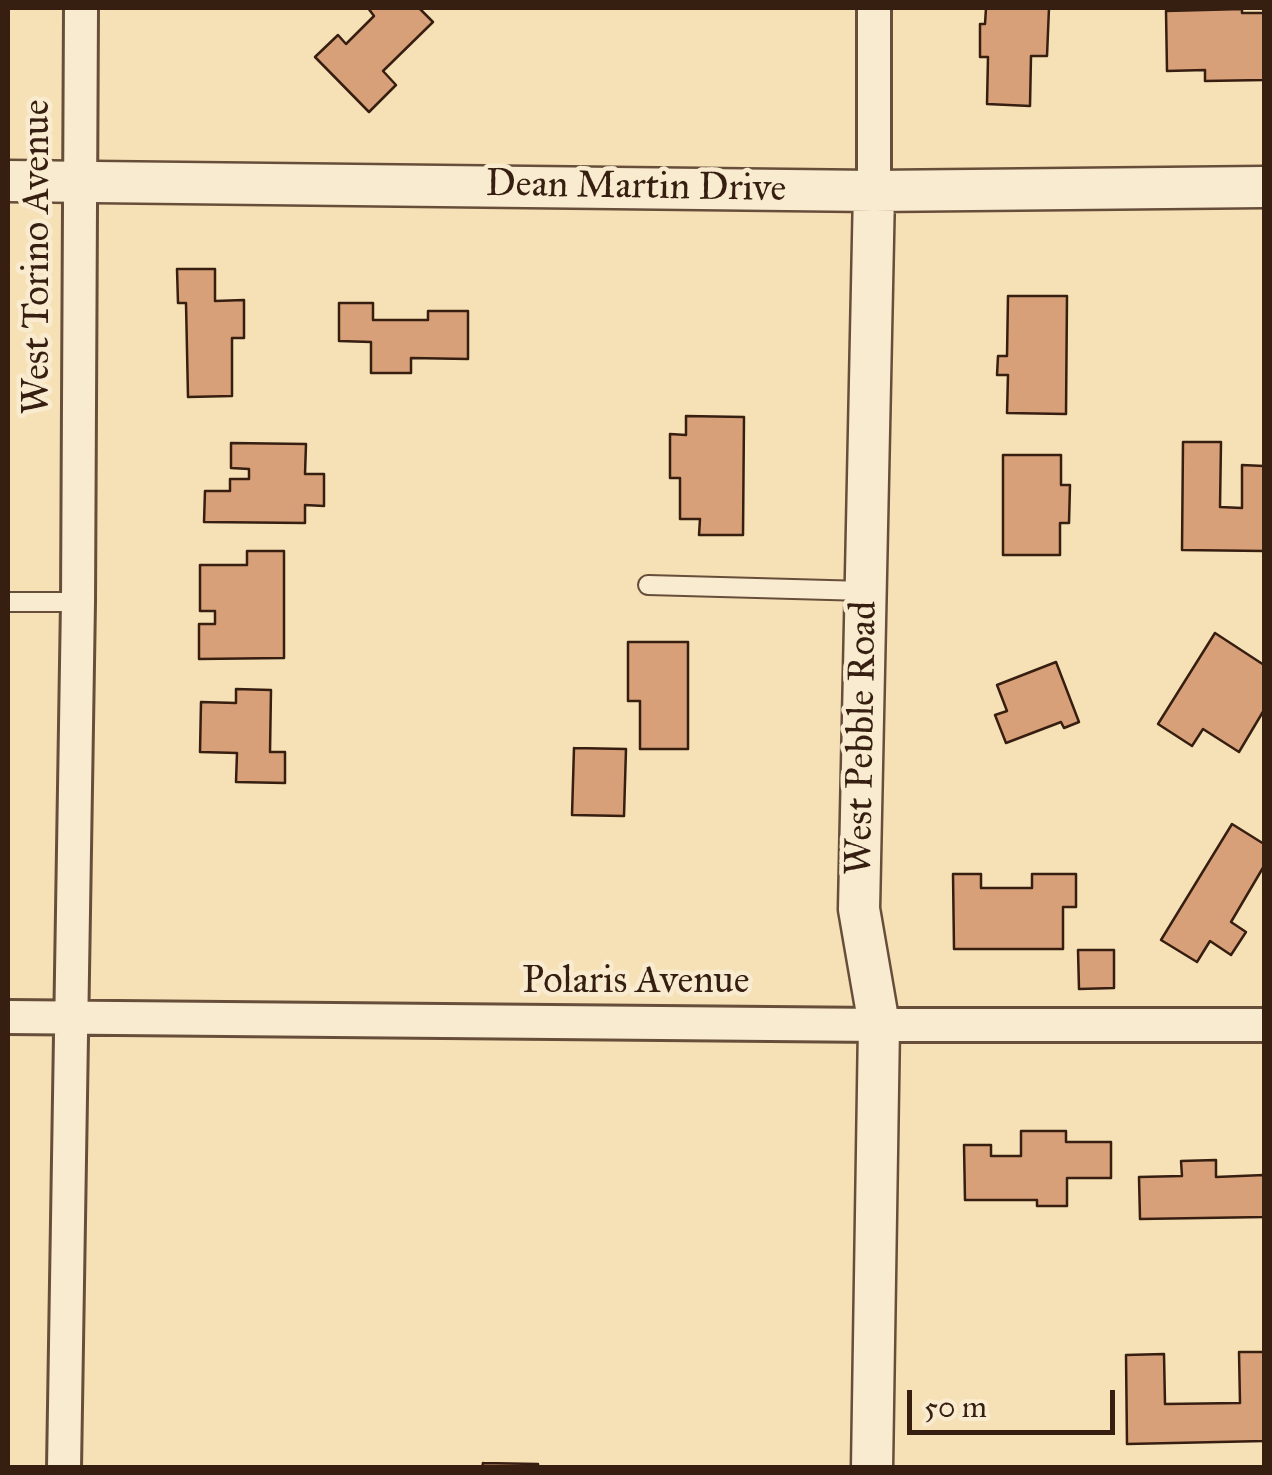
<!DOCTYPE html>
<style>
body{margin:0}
#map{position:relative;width:1272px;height:1475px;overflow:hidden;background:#f6e0b5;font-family:"IM FELL Great Primer",serif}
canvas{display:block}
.frame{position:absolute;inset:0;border:10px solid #361e11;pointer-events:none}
.scale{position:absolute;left:907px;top:1390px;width:208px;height:45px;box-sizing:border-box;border:5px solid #361e11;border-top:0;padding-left:12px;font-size:30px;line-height:35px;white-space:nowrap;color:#361e11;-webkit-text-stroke:8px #f9ebcf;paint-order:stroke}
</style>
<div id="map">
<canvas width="1272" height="1475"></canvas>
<div class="frame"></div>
<div class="scale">50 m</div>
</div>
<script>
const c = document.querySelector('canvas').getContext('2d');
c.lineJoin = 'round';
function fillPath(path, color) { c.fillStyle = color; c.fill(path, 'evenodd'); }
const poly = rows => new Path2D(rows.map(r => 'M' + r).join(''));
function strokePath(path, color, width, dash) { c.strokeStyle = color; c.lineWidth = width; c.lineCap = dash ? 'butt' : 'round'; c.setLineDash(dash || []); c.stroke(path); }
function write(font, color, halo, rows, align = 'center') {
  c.font = font + ' "IM FELL Great Primer",serif'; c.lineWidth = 9; c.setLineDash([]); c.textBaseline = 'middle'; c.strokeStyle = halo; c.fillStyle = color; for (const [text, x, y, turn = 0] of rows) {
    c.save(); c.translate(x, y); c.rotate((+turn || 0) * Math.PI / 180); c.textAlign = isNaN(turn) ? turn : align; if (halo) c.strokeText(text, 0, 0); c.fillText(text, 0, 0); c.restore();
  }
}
const building = poly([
 [368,8,419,8,433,22,383,71,396,85,369,112,315,57,338,35,346,44,374,16,368,8],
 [986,8,1049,8,1047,56,1031,56,1030,106,987,104,988,57,980,57,980,24,985,24,986,8],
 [1242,9,1242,13,1264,13,1264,80,1205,81,1205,70,1167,71,1166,11,1242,9],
 [177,269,215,269,215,301,244,300,244,338,232,338,232,396,188,397,186,303,178,303,177,269],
 [1008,296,1067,296,1066,414,1007,413,1008,375,997,375,998,356,1007,356,1008,296],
 [339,303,373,303,373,320,428,320,428,311,468,311,468,359,411,358,411,373,371,373,371,342,339,341,339,303],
 [686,416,744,417,743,535,699,535,700,519,680,519,680,478,670,478,670,434,686,435,686,416],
 [1183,442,1221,442,1220,507,1242,508,1242,465,1264,466,1264,551,1182,550,1183,442],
 [231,443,306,444,305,474,324,474,324,506,305,505,305,523,204,522,205,491,230,491,230,479,249,479,249,469,231,468,231,443],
 [1003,455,1061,455,1061,485,1070,485,1069,523,1060,523,1060,555,1003,555,1003,455],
 [247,551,284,551,284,658,199,659,199,624,215,624,215,611,200,611,200,565,247,565,247,551],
 [1215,633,1264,665,1264,710,1239,752,1203,729,1192,746,1158,724,1215,633],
 [628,642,688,642,688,749,640,749,640,701,628,701,628,642],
 [1056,662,1079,722,1064,728,1061,722,1006,743,995,715,1007,711,997,685,1056,662],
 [236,689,271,690,270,752,285,752,285,783,236,782,237,753,200,752,201,702,236,703,236,689],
 [574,748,626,749,624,816,572,815,574,748],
 [1232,824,1264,844,1264,866,1231,922,1246,932,1231,955,1210,941,1197,962,1161,940,1232,824],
 [953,874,981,874,981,888,1032,888,1032,874,1076,874,1076,907,1063,907,1063,949,954,949,953,874],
 [1078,950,1114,950,1114,988,1079,989,1078,950],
 [1021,1131,1066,1131,1066,1142,1111,1142,1111,1178,1067,1178,1067,1206,1037,1206,1037,1200,965,1200,964,1145,991,1145,991,1156,1021,1156,1021,1131],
 [1216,1160,1216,1177,1264,1175,1264,1217,1140,1219,1139,1177,1182,1176,1181,1161,1216,1160],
 [1239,1352,1264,1352,1264,1441,1127,1444,1126,1355,1164,1354,1165,1404,1240,1403,1239,1352],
 [483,1463,538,1464,538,1468,482,1468,483,1463]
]);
const service = poly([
 [648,585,865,591],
 [8,602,78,602]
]);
const minor = poly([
 [874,191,874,8],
 [8,1017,879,1025,1264,1025],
 [64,1468,78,602,81,8]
]);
const tertiary = poly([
 [8,181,874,191,1264,187],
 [872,1468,879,1025,859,909,874,191]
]);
const streetNames = [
 ["Dean Martin Drive",636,188,1],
 ["West Torino Avenue",39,257,-90],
 ["West Pebble Road",863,738,-89],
 ["Polaris Avenue",636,983]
];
fillPath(building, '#d8a078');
strokePath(building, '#361e11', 2.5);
strokePath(service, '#664e3a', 22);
strokePath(minor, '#664e3a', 38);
strokePath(tertiary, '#664e3a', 45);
strokePath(service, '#f9ebcf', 18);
strokePath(minor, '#f9ebcf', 32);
strokePath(tertiary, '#f9ebcf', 40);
write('38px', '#361e11', '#f9ebcf', streetNames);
</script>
